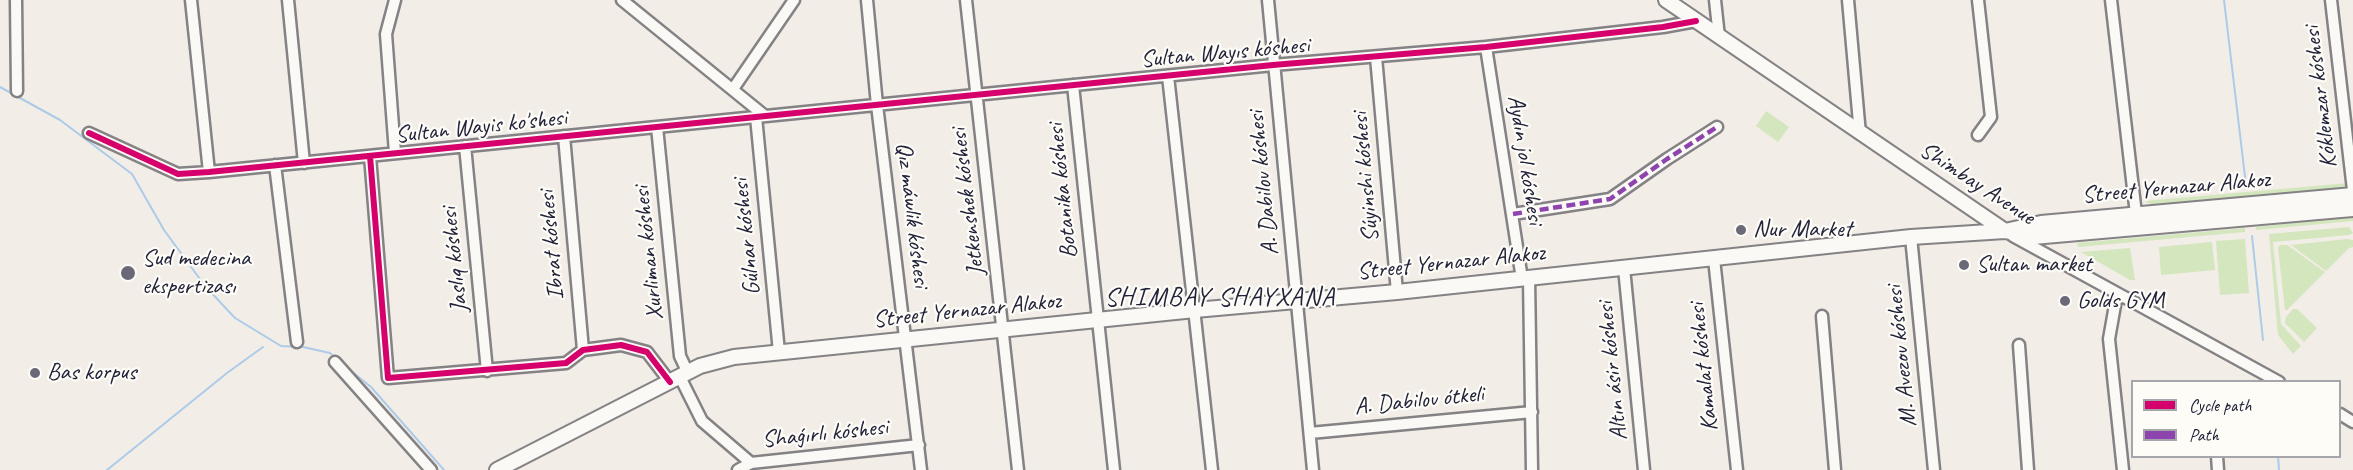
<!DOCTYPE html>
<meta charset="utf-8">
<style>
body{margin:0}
#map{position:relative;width:2353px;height:470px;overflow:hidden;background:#f2ede7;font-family:Caveat,sans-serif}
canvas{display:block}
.legend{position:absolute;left:2131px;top:380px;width:210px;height:78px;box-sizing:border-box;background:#fdfcf7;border:2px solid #a5a5ac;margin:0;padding:8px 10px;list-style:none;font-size:18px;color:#22223b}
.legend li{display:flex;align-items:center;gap:12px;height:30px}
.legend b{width:30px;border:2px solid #a5a5ac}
</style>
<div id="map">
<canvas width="2353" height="470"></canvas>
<ul class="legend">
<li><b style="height:8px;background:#d6006c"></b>Cycle path</li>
<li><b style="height:8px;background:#8e44ad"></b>Path</li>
</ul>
</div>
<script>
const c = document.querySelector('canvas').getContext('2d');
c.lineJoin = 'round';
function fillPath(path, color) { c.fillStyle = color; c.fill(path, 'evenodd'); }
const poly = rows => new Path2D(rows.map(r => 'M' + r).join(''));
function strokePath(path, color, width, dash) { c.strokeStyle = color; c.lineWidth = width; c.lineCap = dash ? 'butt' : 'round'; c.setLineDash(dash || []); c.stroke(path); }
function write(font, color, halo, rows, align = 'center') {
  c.font = font + ' Caveat,sans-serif'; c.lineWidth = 4.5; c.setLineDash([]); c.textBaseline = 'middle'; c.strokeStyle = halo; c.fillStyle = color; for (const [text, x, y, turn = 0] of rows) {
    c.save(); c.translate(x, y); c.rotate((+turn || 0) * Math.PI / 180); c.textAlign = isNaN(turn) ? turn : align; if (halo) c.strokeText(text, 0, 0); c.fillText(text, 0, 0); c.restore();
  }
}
const green = poly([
 [1766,111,1789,127,1778,142,1756,126],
 [2349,183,2346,189,2153,205,2144,201],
 [2353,217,2353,221,2256,230,2256,227],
 [2349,227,2353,233,2349,235,2273,242,2281,324,2301,346,2293,354,2278,335,2269,234],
 [2245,228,2245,232,2078,247,2077,243],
 [2245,239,2249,293,2220,295,2216,241],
 [2347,239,2353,240,2353,247,2349,248,2326,271,2291,245],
 [2212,242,2215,270,2161,275,2159,247],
 [2280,245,2287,245,2325,272,2287,310,2285,310,2278,248],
 [2130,248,2135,280,2130,280,2081,252],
 [2293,309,2297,309,2317,328,2304,342,2285,323,2286,317]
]);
const stream = poly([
 [2224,0,2246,185],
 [0,87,60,120,132,174,164,230,205,286,235,318,281,346,303,347,330,353,336,358],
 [2252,236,2263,340],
 [345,366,371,387,444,470],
 [2278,456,2279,470],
 [107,470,227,373,263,347]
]);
const minor = poly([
 [16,0,17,91],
 [191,0,209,172],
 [288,0,304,163],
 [395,0,386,34,395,153],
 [622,0,765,116],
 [867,0,877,105,921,470],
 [966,0,1018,470],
 [1268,0,1313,470],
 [1715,0,1719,37],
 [1848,0,1860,134],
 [2111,0,2136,214],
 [2331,0,2353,190],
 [1486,47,1522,279],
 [1376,57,1397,292],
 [1168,76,1212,470],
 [1073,85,1114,470],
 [733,89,794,0],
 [756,117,779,352],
 [657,127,680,356,688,373],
 [89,133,178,174,209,172,1273,65,1486,47,1663,27,1696,21],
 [1978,135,1991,117,1978,0],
 [564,136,583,350],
 [465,146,487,371],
 [370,156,388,378,566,363,583,350,621,345,647,352,670,382],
 [275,165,297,342],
 [1513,214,1610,199,1667,159,1717,127],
 [2013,236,2279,382],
 [1911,237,1934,470],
 [1714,259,1737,470],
 [1624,268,1644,470],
 [1529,278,1532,470],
 [2117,294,2109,339,2123,470],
 [1822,316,1835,470],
 [2019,345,2028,470],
 [335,362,431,470],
 [680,377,702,421,751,463],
 [2340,414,2353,422],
 [1310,433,1532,412],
 [2217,456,2218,470],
 [738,470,751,463,919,445]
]);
const major = poly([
 [1666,0,2005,231,2033,237,2353,209],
 [497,470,700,366,734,357,1195,310,1397,292,1911,237,2005,231,2041,223,2353,195]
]);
const quiet = poly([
 [1513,214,1610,199,1667,159,1717,127]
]);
const cycleway = poly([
 [89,133,178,174,209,172,1273,65,1486,47,1663,27,1696,21],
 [370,156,388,378,566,363,583,350,621,345,647,352,670,382]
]);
const markers = [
 [1741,230,6,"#6b6977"],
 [1964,265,6,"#6b6977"],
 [128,273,8,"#6b6977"],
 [2065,301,6,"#6b6977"],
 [35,373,6,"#6b6977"]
];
const streetNames = [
 ["Sultan Wayıs kóshesi",1225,53,-5],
 ["Kóklemzar kóshesi",2321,97,-97],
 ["Sultan Wayis ko'shesi",481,127,-6],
 ["Aydın jol kóshesi",1525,160,81],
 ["Súyinshi kóshesi",1366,177,-95],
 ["A. Dabilov kóshesi",1264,183,-96],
 ["Shimbay Avenue",1977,184,33],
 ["Street Yernazar Alakoz",2176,188,-5],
 ["Botanika kóshesi",1063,191,-96],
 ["Jetkenshek kóshesi",968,202,-97],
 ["Qız máwlik kóshesi",912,215,83],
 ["Gúlnar kóshesi",747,237,-96],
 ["Ibrat kóshesi",552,245,-95],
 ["Xurliman kóshesi",649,253,-96],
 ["Jaslıq kóshesi",455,260,-96],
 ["Street Yernazar Alakoz",1451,263,-6],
 ["Street Yernazar Alakoz",967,311,-6],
 ["M. Avezov kóshesi",1902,356,-96],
 ["Kamalat kóshesi",1704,367,-96],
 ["Altın ásir kóshesi",1613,371,-96],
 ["A. Dabilov ótkeli",1419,401,-6],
 ["Shaǵırlı kóshesi",825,434,-6]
];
const poiNames = [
 ["Nur Market",1753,230],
 ["Sud medecina",142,259],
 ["ekspertizası",142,287],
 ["Sultan market",1976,265],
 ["Golds GYM",2077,301],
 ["Bas korpus",47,373]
];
const neighbourhoodNames = [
 ["SHIMBAY SHAYXANA",1220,298]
];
fillPath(green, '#d3e6bd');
strokePath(stream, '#accbe8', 2);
strokePath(minor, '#848284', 15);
strokePath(major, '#848284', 18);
strokePath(minor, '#faf9f6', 10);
strokePath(major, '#faf9f6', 14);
strokePath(quiet, '#8e44ad', 4.5, [9, 4.5]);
strokePath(cycleway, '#d6006c', 6);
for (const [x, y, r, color] of markers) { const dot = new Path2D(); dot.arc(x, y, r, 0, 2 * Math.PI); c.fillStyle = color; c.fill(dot); strokePath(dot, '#fdfcf7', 2); }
write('24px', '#22223b', '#fdfcf7', streetNames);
write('24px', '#22223b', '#fdfcf7', poiNames, 'left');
c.letterSpacing = '1.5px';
write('26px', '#22223b', '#fdfcf7', neighbourhoodNames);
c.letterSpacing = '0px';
</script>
